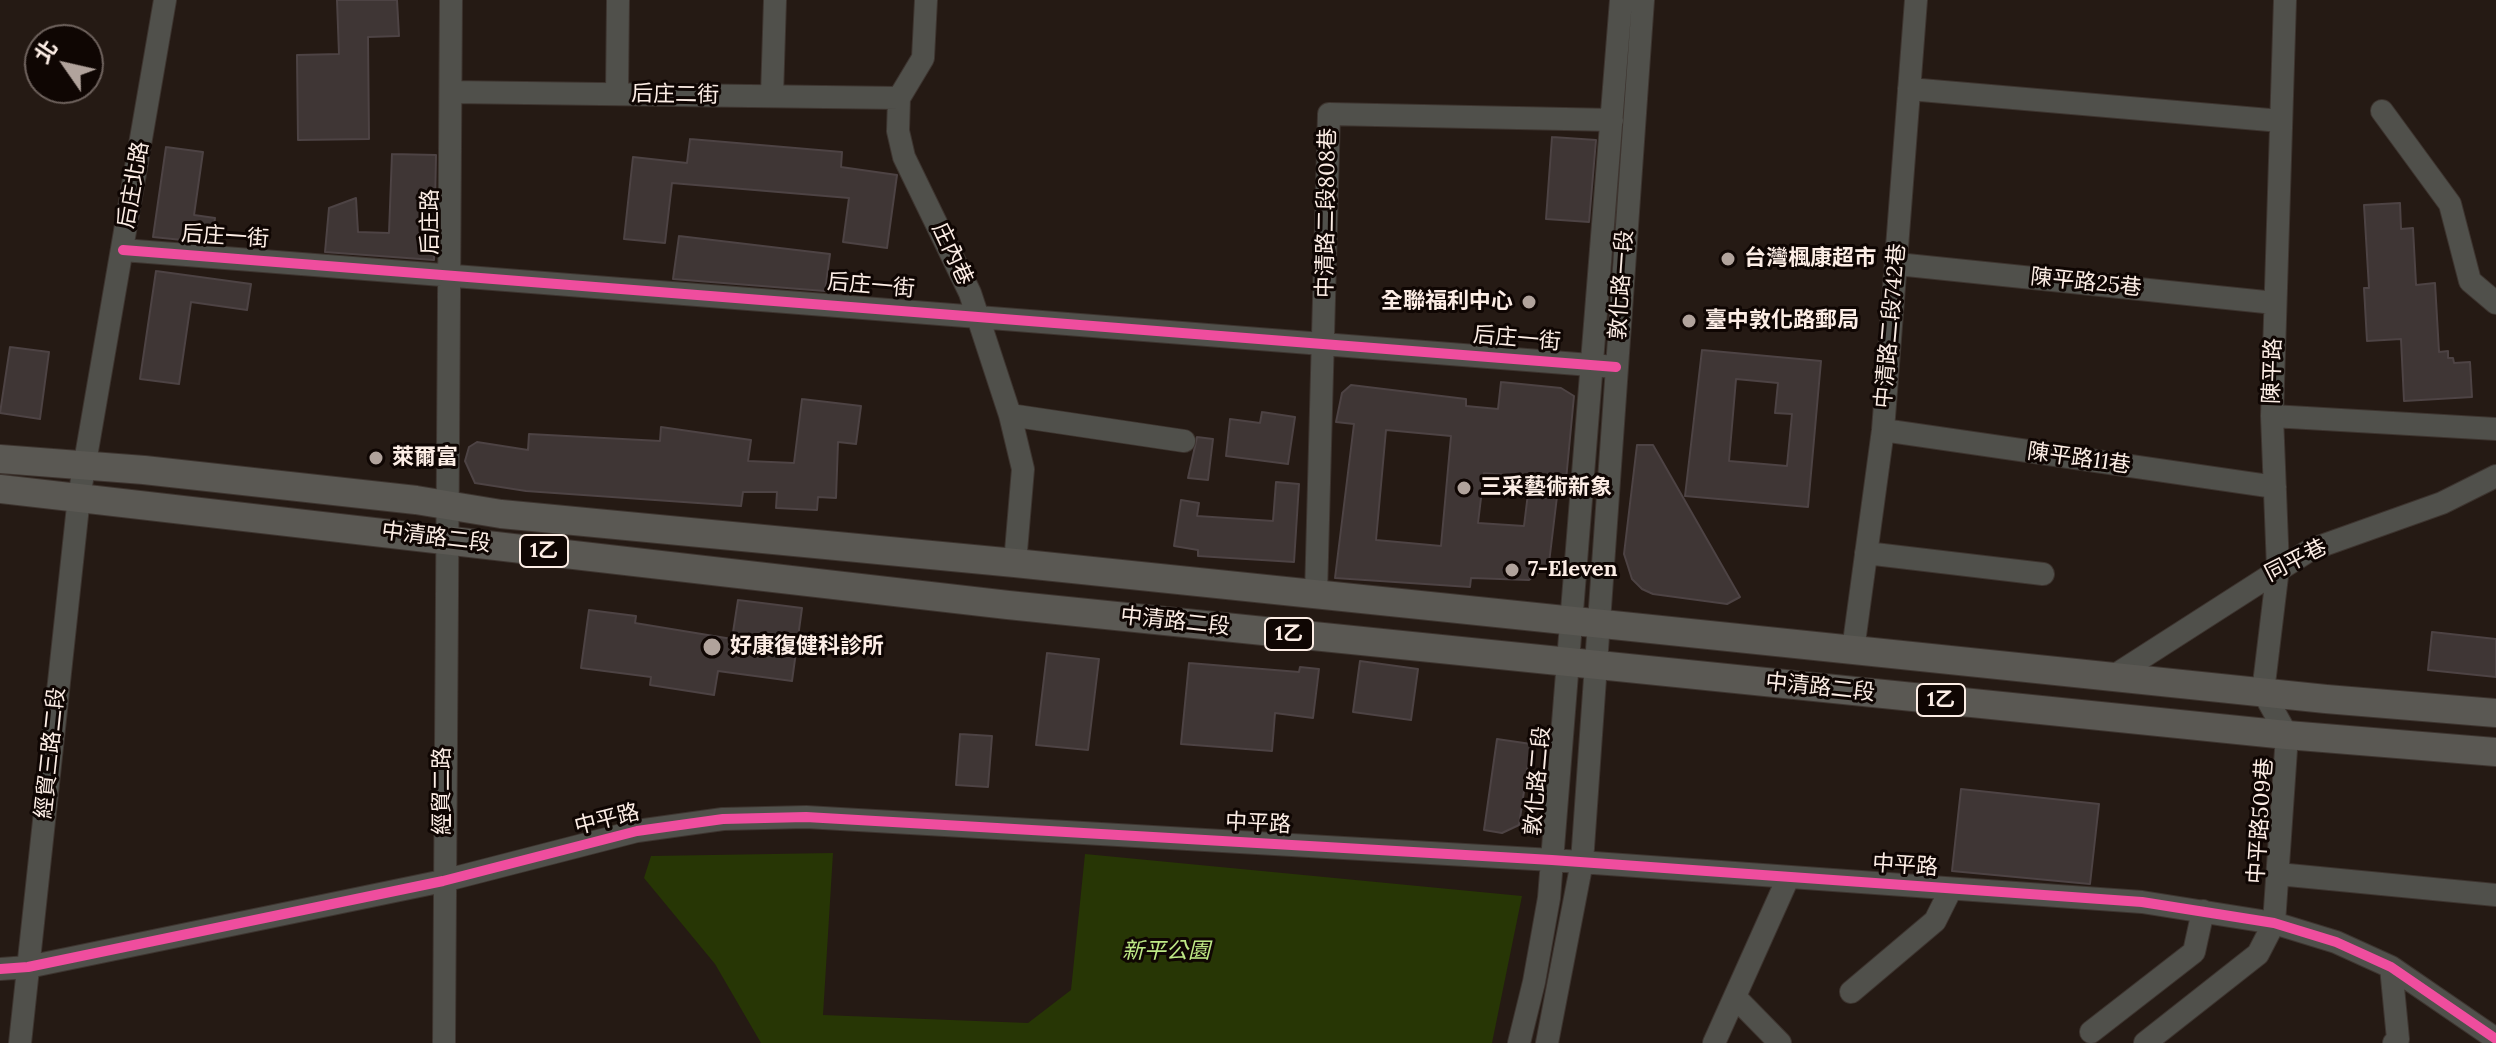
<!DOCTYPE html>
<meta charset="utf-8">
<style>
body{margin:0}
#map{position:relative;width:2496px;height:1043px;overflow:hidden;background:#251a14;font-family:Lora,"Noto Sans TC",serif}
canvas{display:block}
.north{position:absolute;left:24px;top:24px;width:80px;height:80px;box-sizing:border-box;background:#0f0603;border:2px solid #6e625d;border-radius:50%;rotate:304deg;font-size:22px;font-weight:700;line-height:32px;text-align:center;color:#fcede5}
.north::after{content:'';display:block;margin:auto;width:28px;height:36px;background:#b1a39c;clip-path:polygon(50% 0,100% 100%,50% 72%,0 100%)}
</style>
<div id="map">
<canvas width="2496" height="1043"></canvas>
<div class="north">北</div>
</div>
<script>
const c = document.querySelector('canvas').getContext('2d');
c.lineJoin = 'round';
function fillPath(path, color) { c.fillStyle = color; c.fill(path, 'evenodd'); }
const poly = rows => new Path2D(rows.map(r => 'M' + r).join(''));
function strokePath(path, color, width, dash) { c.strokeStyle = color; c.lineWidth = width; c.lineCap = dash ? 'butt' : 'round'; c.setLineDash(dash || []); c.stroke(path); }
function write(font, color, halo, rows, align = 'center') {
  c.font = font + ' Lora,"Noto Sans TC",serif'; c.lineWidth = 6; c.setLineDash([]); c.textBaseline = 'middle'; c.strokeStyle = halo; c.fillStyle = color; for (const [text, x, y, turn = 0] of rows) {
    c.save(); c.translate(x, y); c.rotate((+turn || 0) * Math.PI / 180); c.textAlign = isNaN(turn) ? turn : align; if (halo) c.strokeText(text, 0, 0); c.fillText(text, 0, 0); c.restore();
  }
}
const green = poly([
 [833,853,823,1015,1028,1023,1071,990,1085,854,1522,896,1492,1043,761,1043,715,964,644,878,651,856]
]);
const building = poly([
 [337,0,397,0,399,36,368,37,369,139,298,140,297,55,339,54,337,0],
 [1552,137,1596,140,1589,222,1546,219,1552,137],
 [690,139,842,152,841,167,897,175,887,248,843,242,849,198,672,183,665,243,624,239,633,157,687,163,690,139],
 [166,147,203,152,194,215,215,218,212,243,153,237,166,147],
 [392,154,436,155,434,260,325,252,329,208,356,198,358,232,389,233,392,154],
 [2400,203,2401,229,2413,228,2416,285,2435,283,2439,352,2448,351,2448,358,2453,358,2454,363,2470,362,2472,397,2404,401,2401,339,2367,341,2364,288,2369,288,2364,205,2400,203],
 [679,236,830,254,825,291,673,279,679,236],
 [156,271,251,284,247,310,191,302,179,384,140,379,156,271],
 [10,347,49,352,40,419,0,413,10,347],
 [1702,350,1821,361,1808,507,1685,496,1702,350],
 [1736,379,1778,383,1775,413,1792,414,1787,466,1729,461,1736,379],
 [1501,382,1561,388,1574,396,1566,480,1559,480,1549,563,1529,580,1471,578,1470,587,1335,578,1354,424,1336,422,1342,393,1351,385,1466,399,1466,406,1498,409,1501,382],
 [1386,430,1451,436,1441,546,1376,540,1386,430],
 [1484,473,1530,477,1524,526,1478,523,1484,473],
 [802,399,861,406,856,444,838,442,836,498,818,497,817,510,776,508,777,492,743,492,741,506,526,491,475,483,465,461,469,447,477,442,528,450,529,434,660,441,661,427,751,440,748,461,794,463,802,399],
 [1262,412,1295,417,1288,464,1226,456,1230,419,1260,423,1262,412],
 [1197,437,1213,439,1208,480,1188,478,1197,437],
 [1637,445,1653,445,1740,597,1727,604,1653,594,1642,589,1632,579,1624,554,1637,445],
 [1276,482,1299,484,1294,562,1198,556,1198,550,1174,546,1181,500,1199,503,1197,516,1273,521,1276,482],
 [738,600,802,608,792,681,718,671,714,695,650,685,651,677,581,668,589,610,636,616,635,623,732,639,738,600],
 [2432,632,2496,639,2496,677,2428,670,2432,632],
 [1047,653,1099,659,1088,750,1036,745,1047,653],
 [1360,661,1418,669,1411,720,1353,712,1360,661],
 [1189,663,1299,672,1300,667,1319,669,1313,718,1275,713,1272,751,1181,744,1189,663],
 [960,734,992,736,988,787,956,785,960,734],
 [1497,739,1531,744,1519,825,1502,833,1484,830,1497,739],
 [1961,789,2099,804,2090,884,1952,871,1961,789]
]);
const minor = poly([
 [926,0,923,58,899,98,898,131,904,157,970,293,1010,415,1023,469,1015,563],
 [1909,89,2281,121],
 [451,92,899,98],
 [617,94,618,0],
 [772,96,775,0],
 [2382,111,2450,204,2470,281,2496,303],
 [123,250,1616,367],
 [1897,264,2275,303],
 [1010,415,1184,441],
 [2272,416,2496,429],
 [1883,430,2275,487],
 [1866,553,2043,574],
 [1316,594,1329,114,1612,120],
 [1853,650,1883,430,1916,0],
 [2112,677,2310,550,2442,503,2496,476],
 [2278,874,2496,895],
 [2391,967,2398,1039,2394,1043],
 [0,969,28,967,443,881,637,831,723,819,806,817,1552,860,2142,902,2274,923,2336,942,2391,967,2496,1039],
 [1851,992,1935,921,1951,889],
 [1735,997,1780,1043],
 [2091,1032,2194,952,2203,911],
 [20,1043,79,497,165,0],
 [444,1043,451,0],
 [1519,1043,1534,982,1549,898,1621,0],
 [1547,1043,1582,862,1643,0],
 [1714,1043,1788,878],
 [2145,1043,2258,954,2274,923,2287,735,2263,692,2278,568,2272,416,2285,0]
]);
const major = poly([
 [0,459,144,470,416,500,501,514,1015,563,2326,699,2496,713],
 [0,489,1008,605,2287,735,2496,752]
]);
const cycleway = poly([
 [123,250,1616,367],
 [0,969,28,967,443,881,637,831,723,819,806,817,1552,860,2142,902,2274,923,2336,942,2391,967,2496,1039]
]);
const markers = [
 [1728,259,8,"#b1a39c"],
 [1529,302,8,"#b1a39c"],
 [1689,321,8,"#b1a39c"],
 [376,458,8,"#b1a39c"],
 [1464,488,8,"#b1a39c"],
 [1512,570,8,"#b1a39c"],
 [712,647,10,"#b1a39c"]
];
const shields = [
 [544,551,48],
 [1289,634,48],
 [1941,700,48]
];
const shieldNames = [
 ["1乙",544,551],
 ["1乙",1289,634],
 ["1乙",1941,700]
];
const streetNames = [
 ["后庄二街",675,95,1],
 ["后庄北路",134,185,-80],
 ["中清路二段808巷",1327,213,-89],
 ["后庄路",431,222,-90],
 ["后庄一街",225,237,4],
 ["庄內巷",952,254,65],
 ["陳平路25巷",2086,283,6],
 ["敦化路一段",1622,285,-86],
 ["后庄一街",871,286,5],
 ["中清路二段742巷",1891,326,-85],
 ["后庄一街",1517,339,5],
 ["陳平路",2273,371,-88],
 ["陳平路11巷",2079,459,8],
 ["中清路二段",436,538,7],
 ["同平巷",2296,561,-27],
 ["中清路二段",1175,622,6],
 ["中清路二段",1820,688,6],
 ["經貿三路二段",51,753,-84],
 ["敦化路二段",1538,781,-85],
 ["經貿二路",443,791,-90],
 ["中平路",607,820,-14],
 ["中平路509巷",2261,821,-86],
 ["中平路",1258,824,3],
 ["中平路",1905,866,4]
];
const poiNames = [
 ["台灣楓康超市",1744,259],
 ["全聯福利中心",1513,302,"right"],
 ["臺中敦化路郵局",1705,321],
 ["萊爾富",392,458],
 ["三采藝術新象",1480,488],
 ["7-Eleven",1528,570],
 ["好康復健科診所",730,647]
];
const parkNames = [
 ["新平公園",1166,952]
];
fillPath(green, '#273605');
fillPath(building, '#3f3635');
strokePath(building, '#4d4344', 2);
strokePath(minor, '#3d342f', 24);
strokePath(major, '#3d342f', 30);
strokePath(minor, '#50504b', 22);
strokePath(major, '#5a5853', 28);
strokePath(cycleway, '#ef4d9e', 10);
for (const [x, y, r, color] of markers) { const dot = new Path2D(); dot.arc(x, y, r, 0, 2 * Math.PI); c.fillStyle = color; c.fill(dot); strokePath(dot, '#0f0603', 3); }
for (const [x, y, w] of shields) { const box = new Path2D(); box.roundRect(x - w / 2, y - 16, w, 32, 6); c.fillStyle = '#0f0603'; c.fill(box); strokePath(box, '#fcede5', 2); }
write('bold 20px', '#fcede5', null, shieldNames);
write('22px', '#fcede5', '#0f0603', streetNames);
write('bold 22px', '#fcede5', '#0f0603', poiNames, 'left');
write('italic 22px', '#bee986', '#0f0603', parkNames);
</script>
